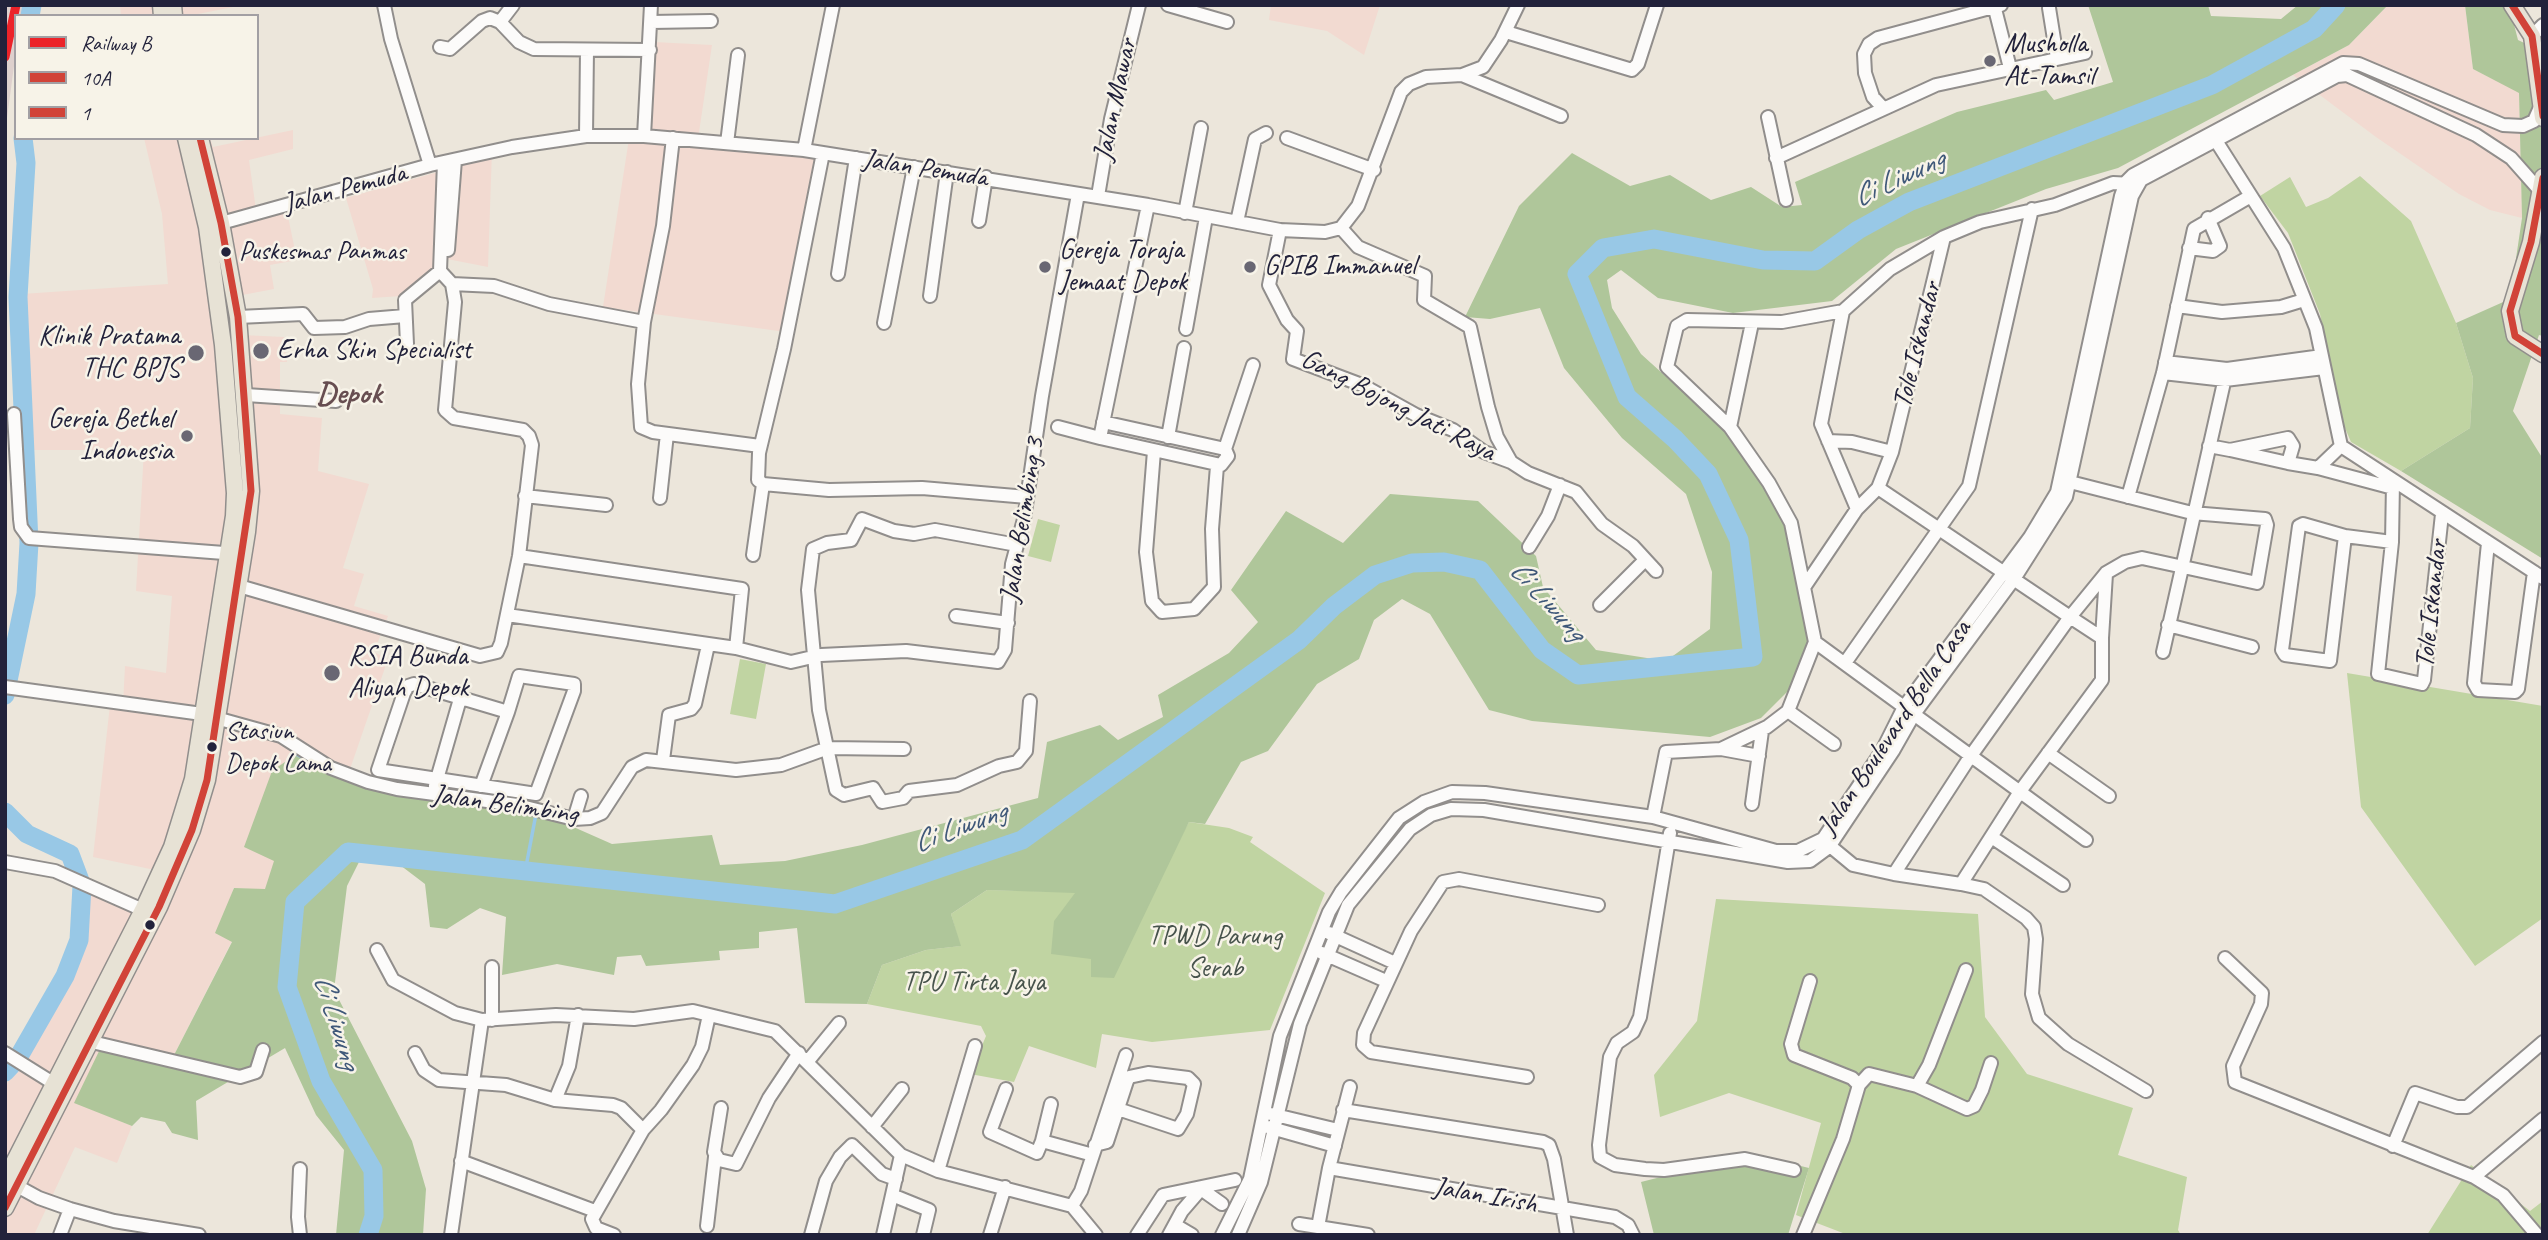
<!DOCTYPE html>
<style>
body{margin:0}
#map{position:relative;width:2548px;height:1240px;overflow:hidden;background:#ece6db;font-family:Caveat,sans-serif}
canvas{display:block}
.frame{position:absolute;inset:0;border:7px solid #22223b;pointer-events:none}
.legend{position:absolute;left:14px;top:14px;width:245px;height:126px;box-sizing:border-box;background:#f7f3e8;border:2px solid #a29fa3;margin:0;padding:9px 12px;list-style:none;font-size:21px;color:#22223b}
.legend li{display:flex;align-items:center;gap:14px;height:35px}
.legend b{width:35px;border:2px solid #a29fa3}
</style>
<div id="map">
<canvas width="2548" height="1240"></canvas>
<div class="frame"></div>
<ul class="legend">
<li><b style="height:9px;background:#ec2329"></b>Railway B</li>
<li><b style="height:9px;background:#d14338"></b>10A</li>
<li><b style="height:9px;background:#d14338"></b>1</li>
</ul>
</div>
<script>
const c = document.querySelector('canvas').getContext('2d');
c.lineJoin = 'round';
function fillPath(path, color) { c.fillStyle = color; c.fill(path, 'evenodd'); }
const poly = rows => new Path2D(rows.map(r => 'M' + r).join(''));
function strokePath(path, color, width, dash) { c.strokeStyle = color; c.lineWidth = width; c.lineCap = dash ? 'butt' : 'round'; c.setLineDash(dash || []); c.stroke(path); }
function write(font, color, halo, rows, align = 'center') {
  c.font = font + ' Caveat,sans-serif'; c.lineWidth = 5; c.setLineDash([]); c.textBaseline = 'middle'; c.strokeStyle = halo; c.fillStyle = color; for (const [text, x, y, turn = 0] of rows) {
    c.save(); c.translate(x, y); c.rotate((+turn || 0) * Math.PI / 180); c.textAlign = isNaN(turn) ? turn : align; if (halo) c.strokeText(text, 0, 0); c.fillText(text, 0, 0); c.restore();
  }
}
const built = poly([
 [120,5,233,5,233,7,188,16,121,16],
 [1271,5,1380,5,1364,55,1327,31,1269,20],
 [2388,5,2465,5,2473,69,2519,92,2522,218,2490,210,2459,194,2376,137,2293,75,2349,45],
 [654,42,712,45,698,139,828,150,786,332,603,307,630,132,652,133],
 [293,130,293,149,249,160,257,217,286,207,297,260,270,265,274,289,237,296,242,335,284,337,287,362,280,362,280,414,322,418,318,471,369,484,343,568,364,574,354,606,388,616,374,652,388,659,349,772,275,861,265,890,233,888,232,941,172,1059,74,1102,132,1126,117,1163,75,1147,34,1235,5,1235,5,1088,85,931,86,881,140,904,155,870,93,857,110,705,123,705,125,666,166,673,172,596,136,591,144,450,28,450,22,294,168,284,162,214,144,138,210,138,213,147],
 [492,150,488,267,442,258,444,162],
 [438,172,437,258,434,269,401,296,372,298,373,289,346,198]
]);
const industrial = poly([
 [5,5,24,5,22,16,16,16,16,51,5,133]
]);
const green = poly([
 [2360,176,2411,221,2456,323,2473,378,2470,428,2401,471,2351,442,2339,414,2320,314,2288,233,2260,196,2290,177,2306,207,2328,198],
 [1038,519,1060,525,1051,562,1028,556],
 [740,659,766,664,756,719,730,714],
 [2347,673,2543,706,2543,918,2475,966,2361,807],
 [1189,822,1229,828,1253,837,1250,842,1325,893,1270,1030,1152,1042,1102,1034,1096,1068,1029,1046,1014,1082,970,1074,986,1036,981,1026,867,1004,882,965,926,950,960,946,951,914,987,890,1076,892,1169,858],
 [1716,899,1978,914,1985,1017,2027,1074,2133,1108,2118,1155,2187,1177,2178,1230,2181,1235,1848,1235,1796,1215,1821,1123,1729,1093,1660,1117,1654,1075,1697,1021],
 [2471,1165,2530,1211,2543,1201,2543,1235,2427,1235]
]);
const forest = poly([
 [2088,5,2208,5,2211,16,2281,19,2298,5,2388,5,2349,45,2118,168,2046,189,1896,249,1832,301,1733,313,1658,298,1621,270,1607,280,1612,308,1641,354,1758,460,1795,523,1808,649,1789,690,1761,718,1710,737,1532,721,1489,710,1430,614,1402,599,1374,620,1359,659,1317,684,1268,751,1241,762,1205,824,1189,822,1114,978,1091,977,1091,959,1051,954,1054,921,1075,893,987,890,951,914,961,946,926,950,882,965,867,1004,805,1003,797,928,759,932,759,948,719,951,720,960,646,966,641,955,617,957,614,975,557,964,502,975,506,917,480,908,447,929,430,927,425,884,400,865,361,858,347,886,334,990,412,1141,426,1189,423,1235,336,1235,344,1150,316,1115,285,1048,196,1101,198,1140,172,1133,165,1122,141,1117,132,1126,74,1103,102,1045,172,1059,232,942,215,933,234,888,265,889,274,861,244,847,272,771,295,755,419,794,526,806,612,844,712,835,720,865,785,861,862,845,1038,798,1047,742,1100,725,1118,740,1163,717,1158,695,1229,653,1258,622,1231,590,1286,511,1343,543,1390,494,1478,501,1536,556,1543,587,1596,650,1666,661,1710,629,1712,572,1686,494,1622,438,1564,368,1540,308,1490,319,1465,317,1519,206,1572,153,1630,186,1670,175,1711,200,1751,187,1782,207,1802,205,1795,182,1957,112,2046,90,2054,100,2113,82],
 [2465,5,2509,5,2518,40,2543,52,2543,336,2539,335,2513,411,2543,459,2543,559,2401,471,2470,428,2473,378,2456,323,2510,299,2522,218,2519,93,2473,69],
 [1752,1154,1809,1168,1788,1235,1654,1235,1641,1182]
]);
const stream = poly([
 [293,752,327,772],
 [525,872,536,814]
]);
const river = poly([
 [30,16,32,5],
 [5,695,26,594,29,543,18,297,26,163,23,138],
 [5,812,27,834,70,854,82,886,79,940,65,976,18,1058,5,1072],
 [368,1235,374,1216,373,1170,321,1081,287,987,295,902,348,852,835,904,1022,840,1299,640,1334,606,1375,575,1412,563,1444,562,1480,570,1542,650,1578,675,1753,657,1739,540,1708,474,1675,439,1627,397,1577,274,1603,248,1654,239,1763,260,1815,261,1858,230,1909,202,2212,85,2314,29,2336,5]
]);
const minor = poly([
 [384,5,391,39,430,165],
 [1168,5,1227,22],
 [2049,8,2057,58],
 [1995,9,2010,68],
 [500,22,513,5],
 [651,22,711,21],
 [1506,32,1632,70,1638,64,1657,5],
 [2532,36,2543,25],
 [440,47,450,49,482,21,490,18,500,22,519,42,534,49,650,50],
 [1462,75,1561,116],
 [1883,108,1873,97,1865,73,1864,54,1869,44,1878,38,2001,5],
 [1768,117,1786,200],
 [586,136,587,50],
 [644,136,651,5],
 [2213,136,2284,248,2316,328,2341,446,2543,578],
 [1287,138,1374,170],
 [727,143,738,55],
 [804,150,833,5],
 [823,153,784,349,759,453,758,480,763,484,829,490,922,488,1027,497],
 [1776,158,1936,85,2085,53],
 [1098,196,1111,119,1139,5],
 [1185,213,1201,128],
 [979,221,986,177],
 [1237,222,1255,139,1266,133],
 [214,225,430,165,512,147,586,136,644,136,804,150,1148,205,1280,230,1325,232,1341,228,1358,206,1401,92,1409,84,1426,77,1462,75,1483,67,1501,40,1518,5],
 [1341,228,1358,247,1425,276,1424,300,1470,327,1488,407,1497,437,1511,462,1528,473,1576,492,1602,524,1633,546,1656,571],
 [1280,230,1269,285,1287,320,1297,331,1293,359,1362,385,1416,415,1453,430,1484,452,1511,462],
 [2189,248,2213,251,2220,246,2208,218],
 [448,250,455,160],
 [838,274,856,158],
 [452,284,494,286,549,304,644,322,663,226,673,138],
 [930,296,947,172],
 [2177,306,2222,312,2281,307,2304,300],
 [1843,311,1821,424,1857,509],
 [238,317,303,314,314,328,345,327,369,319,405,316],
 [644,322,638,384,641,427,653,432,760,446],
 [884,323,914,167],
 [1186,329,1206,217],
 [407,344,405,300,440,271],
 [2165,362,2227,369,2322,356],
 [2163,373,2225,380,2324,368],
 [246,395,336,401],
 [14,414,20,519,21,527,29,538,237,554],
 [1103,422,1225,449],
 [1058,427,1100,438,1148,205],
 [1730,427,1752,323],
 [1168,437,1184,348],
 [1100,438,1221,465,1228,456,1225,449,1253,365],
 [1828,441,1852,442,1892,452],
 [2209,446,2230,450,2288,438,2293,446,2288,463,2230,450],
 [2341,446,2318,468,2393,488],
 [1154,451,1146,552,1152,601,1162,612,1194,609,1214,587,1212,529,1217,466],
 [2288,463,2318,468],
 [2393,482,2392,542,2378,674,2422,684,2424,680,2442,514],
 [525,496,606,505],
 [2128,497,2163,373,2194,229,2249,197],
 [660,498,667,434],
 [2345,536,2330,661,2285,655,2282,650,2299,526,2303,524,2345,536,2392,542],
 [2488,543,2474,683,2478,690,2515,692,2518,689,2534,572],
 [1017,545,935,530,914,534,894,531,862,519,851,540,827,543,813,549,808,590,819,710,836,790,844,795,873,788,882,802,903,798,909,791,957,785,999,766,1017,762,1026,751,1030,701],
 [1529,547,1548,516,1560,485],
 [753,555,763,484],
 [519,556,742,589,736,648],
 [239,586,480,656,497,652,501,643,519,556,532,445,529,436,523,430,454,418,445,410,455,302,452,284,440,271,444,162],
 [1805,586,1857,509,1878,488,1892,452,1944,237],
 [1600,605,1645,560],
 [507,615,736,648,791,662,821,655,906,651,998,662,1005,650,1012,564,1024,519,1042,396,1078,194],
 [956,616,1008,623],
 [2168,625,2252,647],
 [2102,638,2106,574],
 [1815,642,2086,840],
 [2163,652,2227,369],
 [1845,663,1969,486,2032,209],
 [5,687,202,714],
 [1788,711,1834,744],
 [216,718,281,736,331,768,368,782,397,789,517,805,574,819,590,818,602,813,632,767,646,760,736,770,781,765,828,748,904,749],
 [1721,749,1759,756],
 [2048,753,2109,796],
 [663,760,669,715,691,709,695,704,708,645],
 [435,786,460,699],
 [481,786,508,712,519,676,574,684,574,691,536,794,378,770,404,693,408,686,414,684,508,712],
 [1752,804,1762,731],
 [1653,817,1666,752,1721,749,1767,727,1788,711,1815,642,1791,523,1769,483,1730,427,1667,367,1677,326,1687,320,1782,322,1843,311,1890,269,1944,237,1980,222,2055,205,2113,183,2133,184],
 [574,819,581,796],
 [1670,833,1640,1017,1633,1032,1617,1043,1610,1057,1599,1145,1600,1157,1615,1165,1645,1169,1664,1170,1745,1159,1794,1170],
 [1993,838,2063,885],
 [1824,841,1853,865,1894,874,1970,757,2070,617,1878,488],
 [5,862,55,871,143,910],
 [1894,874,1961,884,2021,790,2102,680,2102,638,2070,617,2106,573,2125,562,2142,558,2257,583,2267,525,2265,519,2192,513,2062,480],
 [1961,884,1984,889,2026,918,2034,927,2036,939,2032,994,2039,1018,2068,1044,2146,1091],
 [1329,933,1395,963],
 [377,950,393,980,455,1013,482,1020,556,1015,634,1019,693,1011,775,1031,901,1155,938,1171,1072,1206,1081,1191,1126,1055],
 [1322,953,1386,981],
 [2225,958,2262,993,2261,1004,2233,1066,2235,1082,2474,1177,2503,1195,2537,1235],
 [1810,981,1791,1044,1794,1055,1852,1078,1859,1085],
 [492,1020,492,967],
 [92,1042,240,1077,256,1072,263,1050],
 [5,1053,53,1083],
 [415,1053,424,1070,439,1080,506,1085,555,1100,613,1105,621,1108,643,1130,661,1110,693,1065,702,1047,709,1015],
 [808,1061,839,1023],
 [1527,1077,1371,1052,1363,1045,1364,1033,1411,931,1443,882,1459,879,1598,905],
 [1917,1086,1929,1065,1966,970],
 [1350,1087,1329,1168,1318,1227,1368,1235],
 [1006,1089,990,1132,1037,1153,1042,1141],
 [555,1100,569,1066,578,1015],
 [1051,1104,1042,1141,1093,1155],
 [721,1108,714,1152,719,1160,736,1164,769,1098,799,1053],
 [1343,1110,1543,1142,1549,1145,1554,1159,1567,1235],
 [1271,1114,1338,1130],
 [872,1127,902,1089],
 [1268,1127,1335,1146],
 [1095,1145,1107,1142,1127,1081,1129,1077,1148,1073,1188,1078,1194,1084,1187,1114,1178,1129,1118,1109],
 [2393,1146,2415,1093,2457,1107,2467,1107,2543,1042],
 [461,1161,595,1211],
 [1329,1168,1615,1217,1628,1225,1633,1235],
 [938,1171,975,1046],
 [2474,1177,2543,1119],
 [17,1186,39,1198,70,1209,114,1221,199,1235],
 [892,1195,929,1210,923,1235],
 [1072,1206,1096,1235],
 [1299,1224,1318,1227],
 [1175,1225,1192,1235],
 [707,1226,715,1157],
 [60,1235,70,1209],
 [300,1235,298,1217,300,1169],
 [451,1235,482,1020],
 [614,1235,596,1228,592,1219,643,1130],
 [811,1235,826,1181,840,1157,852,1145,882,1174,896,1179],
 [883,1235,901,1155],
 [990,1235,1005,1187],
 [1137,1235,1163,1195,1235,1180],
 [1169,1235,1182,1211,1201,1189,1222,1204],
 [1222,1235,1250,1179,1280,1036,1329,912,1341,892,1399,818,1424,802,1452,792,1485,793,1653,817,1776,851,1798,851,1823,839,1882,751,1904,707,2030,537,2057,492,2121,196,2126,182,2133,175,2343,63,2359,64,2503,125,2523,126,2534,121,2542,103],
 [1238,1235,1261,1182,1300,1024,1348,905,1410,829,1431,815,1451,809,1484,810,1788,862,1810,861,1829,847,1893,751,1914,714,2014,579,2066,497,2132,196,2141,180,2337,76,2347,75,2476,135,2511,158,2542,193],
 [1803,1235,1843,1139,1859,1085,1869,1074,1917,1086,1967,1109,1974,1106,1982,1090,1991,1063]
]);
const major = poly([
 [161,5,162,16],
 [173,5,174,16],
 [2512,5,2532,36,2543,118],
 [2543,177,2531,242,2510,311,2515,336,2543,354],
 [5,1180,143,910,172,847,193,779,234,516,235,493,223,345,207,227,186,138],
 [5,1208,159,907,192,830,207,780,247,532,251,491,238,317,221,223,200,138]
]);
const bus1 = poly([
 [5,1208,159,907,192,830,207,780,251,491,238,317,221,223,200,138]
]);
const bus2 = poly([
 [2512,5,2532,36,2543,116],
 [2543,178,2531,242,2510,311,2515,336,2543,354]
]);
const rail1 = poly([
 [5,57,16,5]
]);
const markers = [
 [1990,61,7,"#696773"],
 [226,252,6,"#22223b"],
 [1045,267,7,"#696773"],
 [1250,267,7,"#696773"],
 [261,351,9,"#696773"],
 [196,353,9,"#696773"],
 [187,436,7,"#696773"],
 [332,673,9,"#696773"],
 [212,747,6,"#22223b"],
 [150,925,6,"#22223b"]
];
const busNames = [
 ["Puskesmas Panmas",239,252],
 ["Stasiun",225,732],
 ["Depok Lama",225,764]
];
const poiNames = [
 ["Musholla",2004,45],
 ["At-Tamsil",2004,77],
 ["Gereja Toraja",1059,251],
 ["Jemaat Depok",1059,283],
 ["GPIB Immanuel",1264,267],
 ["Klinik Pratama",180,337,"right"],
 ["THC BPJS",180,369,"right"],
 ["Erha Skin Specialist",277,351],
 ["Gereja Bethel",173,420,"right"],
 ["Indonesia",173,452,"right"],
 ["RSIA Bunda",348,657],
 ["Aliyah Depok",348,689]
];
const streetNames = [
 ["Jalan Mawar",1116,100,-78],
 ["Jalan Pemuda",925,169,9],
 ["Jalan Pemuda",345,189,-15],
 ["Tole Iskandar",1918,345,-76],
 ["Gang Bojong Jati Raya",1398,406,27],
 ["Jalan Belimbing 3",1023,520,-81],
 ["Tole Iskandar",2432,604,-84],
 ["Jalan Boulevard Bella Casa",1895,728,-56],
 ["Jalan Belimbing",505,805,8],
 ["Jalan Irish",1485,1196,10]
];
const parkNames = [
 ["TPWD Parung",1215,937],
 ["Serab",1215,969],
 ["TPU Tirta Jaya",974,983]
];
const waterNames = [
 ["Ci Liwung",1899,179,-25],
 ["Ci Liwung",1547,601,48],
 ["Ci Liwung",960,828,-20],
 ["Ci Liwung",336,1022,73]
];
const quarterNames = [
 ["Depok",349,395]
];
fillPath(built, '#f2dad1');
fillPath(industrial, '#ded0cd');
fillPath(green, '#c0d4a2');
fillPath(forest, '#afc69a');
strokePath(stream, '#98c8e6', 3.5);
strokePath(river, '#98c8e6', 19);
strokePath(minor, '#918e8c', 16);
strokePath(major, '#918e8c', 19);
strokePath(minor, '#fcfbfa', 12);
strokePath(major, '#e7e2d5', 16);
strokePath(bus1, '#d14338', 7);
strokePath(bus2, '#d14338', 7);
strokePath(rail1, '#ec2329', 9);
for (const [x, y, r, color] of markers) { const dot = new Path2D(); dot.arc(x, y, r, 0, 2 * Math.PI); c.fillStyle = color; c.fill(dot); strokePath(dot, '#f7f3e8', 2.5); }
write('26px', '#22223b', '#f7f3e8', busNames, 'left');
write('28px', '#22223b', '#f7f3e8', poiNames, 'left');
write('28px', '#22223b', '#f7f3e8', streetNames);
write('28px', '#47534c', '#f7f3e8', parkNames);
write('italic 30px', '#3f5879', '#f7f3e8', waterNames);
write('bold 32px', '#674e51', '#f7f3e8', quarterNames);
</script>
